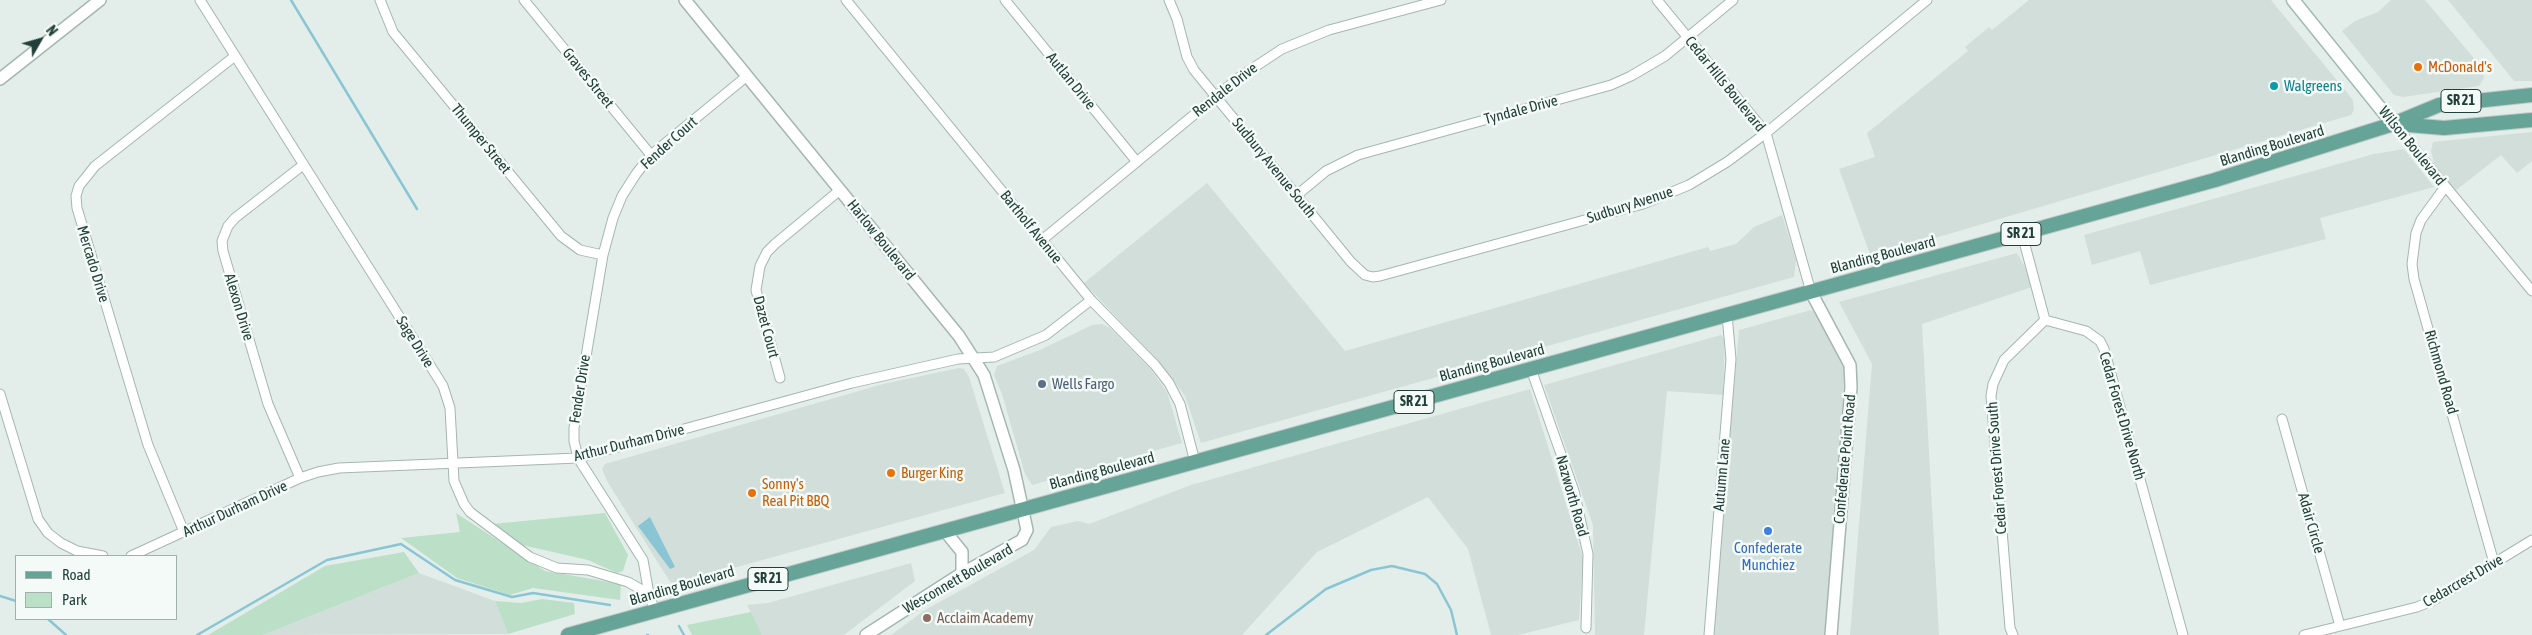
<!DOCTYPE html>
<style>
body{margin:0}
#map{position:relative;width:2532px;height:635px;overflow:hidden;background:#e3eeea;font-family:"Asap Condensed",sans-serif}
canvas{display:block}
.legend{position:absolute;left:15px;top:555px;width:162px;height:65px;box-sizing:border-box;background:#f4faf7;border:1px solid #a0b0ab;margin:0;padding:6px 9px;list-style:none;font-size:15px;color:#224039}
.legend li{display:flex;align-items:center;gap:10px;height:25px}
.legend b{width:25px;border:1px solid #a0b0ab}
.north{position:absolute;left:15px;top:15px;width:50px;height:50px;-webkit-text-stroke:4px #f4faf7;paint-order:stroke;rotate:52deg;font-size:14px;font-weight:700;line-height:20px;text-align:center;color:#224039}
.north::after{content:'';display:block;margin:auto;width:18px;height:22px;background:#224039;clip-path:polygon(50% 0,100% 100%,50% 72%,0 100%)}
</style>
<div id="map">
<canvas width="2532" height="635"></canvas>
<ul class="legend">
<li><b style="height:6px;background:#67a498"></b>Road</li>
<li><b style="height:14px;background:#bcdfc7"></b>Park</li>
</ul>
<div class="north">N</div>
</div>
<script>
const c = document.querySelector('canvas').getContext('2d');
c.lineJoin = 'round';
function fillPath(path, color) { c.fillStyle = color; c.fill(path, 'evenodd'); }
const poly = rows => new Path2D(rows.map(r => 'M' + r).join(''));
function strokePath(path, color, width, dash) { c.strokeStyle = color; c.lineWidth = width; c.lineCap = dash ? 'butt' : 'round'; c.setLineDash(dash || []); c.stroke(path); }
function write(font, color, halo, rows, align = 'center') {
  c.font = font + ' "Asap Condensed",sans-serif'; c.lineWidth = 5; c.setLineDash([]); c.textBaseline = 'middle'; c.strokeStyle = halo; c.fillStyle = color; for (const [text, x, y, turn = 0] of rows) {
    c.save(); c.translate(x, y); c.rotate((+turn || 0) * Math.PI / 180); c.textAlign = isNaN(turn) ? turn : align; if (halo) c.strokeText(text, 0, 0); c.fillText(text, 0, 0); c.restore();
  }
}
const built = poly([
 [2029,0,2271,0,2353,100,2354,110,2351,115,1871,257,1839,169,1875,157,1867,133,1968,51,1965,47,1989,27,1992,30],
 [2391,0,2425,0,2483,69,2484,78,2479,86,2403,97,2394,95,2342,31,2355,21,2378,12],
 [2448,0,2532,0,2532,81,2514,81],
 [2532,132,2532,161,2517,173,2501,155,2455,191,2434,163,2431,151,2433,142],
 [2404,149,2434,187,2320,218,2326,239,2150,285,2140,251,2092,265,2084,235,2374,154],
 [1207,183,1345,351,1708,247,1710,251,1736,244,1754,227,1782,215,1796,259,1794,277,1201,443,1185,396,1161,364,1084,283],
 [2017,253,2026,269,2032,287,1922,324,1939,635,1850,635,1872,364,1839,302],
 [1811,310,1816,313,1844,368,1843,423,1825,635,1712,635,1739,330],
 [1092,325,1102,324,1110,328,1149,367,1167,392,1182,443,1032,485,1025,474,1002,394,994,375,997,366,1040,350],
 [1721,335,1725,339,1723,395,1667,391,1644,635,1595,635,1593,525,1544,385],
 [959,368,964,369,969,377,1005,493,672,585,607,481,602,469,605,464,883,384],
 [1530,389,1583,558,1579,620,1518,635,1491,635,1468,549,1428,497,1317,552,1242,635,891,635,925,610,1034,550,1051,527,1078,521,1089,524,1191,485],
 [911,563,915,581,844,635,762,635,747,605,768,603],
 [419,573,495,601,508,634,263,635]
]);
const green = poly([
 [456,513,545,571,621,584,620,600,533,588,510,595,457,578,401,538,460,532],
 [605,513,628,555,623,571,617,573,588,560,522,545,493,524],
 [404,552,419,573,263,635,208,635,325,566],
 [542,599,574,603,575,614,508,634,495,601,521,603],
 [751,612,762,635,692,635,687,625]
]);
const water = poly([
 [650,517,675,567,670,569,638,526]
]);
const stream = poly([
 [291,0,417,209],
 [0,596,16,601],
 [48,619,66,635],
 [679,626,684,635],
 [197,635,327,560,401,544,455,580,512,597,533,593,610,605],
 [647,635,648,635],
 [1266,635,1326,589,1371,570,1392,566,1425,574,1437,584,1451,610,1457,635]
]);
const minor = poly([
 [200,0,443,386,450,408,454,481,464,504,470,512,530,557,557,568,588,570,628,582,649,594,655,612],
 [380,0,393,32,561,236,580,250,603,255],
 [524,0,651,155],
 [846,0,1091,300,1155,365,1169,383,1180,404,1195,462],
 [1005,0,1137,162],
 [1169,0,1177,19,1187,57,1194,70,1351,262,1365,275,1373,277,1380,276,1643,204,1689,185,1727,162,1766,133,1927,0],
 [1657,0,1766,133,1811,292],
 [2394,124,2532,291],
 [2445,187,2421,220,2416,233,2412,264,2414,279,2494,563],
 [1297,195,1326,171,1358,155,1611,85,1631,76,1665,56,1733,0],
 [2022,234,2045,320],
 [1042,240,1241,76,1282,49,1329,30,1441,0],
 [2045,320,2086,331,2100,341,2104,349,2183,635],
 [1531,369,1574,491,1588,554,1586,628],
 [780,378,756,290,760,266,767,252,775,244,840,190],
 [0,394,38,519,48,533,61,543,77,551,103,556],
 [2282,419,2340,626],
 [300,478,268,404,223,251,222,241,228,226,235,218,303,165],
 [184,532,148,445,77,208,76,196,79,186,95,166,235,56],
 [131,556,300,478,318,472,339,468,578,458,852,383,958,359,994,357,1046,335,1091,300],
 [649,594,643,560,578,458,574,441,574,428,603,255,613,218,622,196,636,174,651,155,747,76],
 [1709,635,1731,359,1727,315],
 [2013,635,2010,628,1991,396,1993,384,2004,360,2045,320],
 [2304,635,2417,607,2434,600,2532,540]
]);
const tertiary = poly([
 [685,0,959,336,984,375,1014,470,1027,530,1022,540,961,574,866,635],
 [0,79,100,0],
 [1811,292,1850,365,1851,387,1831,635],
 [945,531,962,552,962,573]
]);
const secondary = poly([
 [2293,0,2393,124]
]);
const primary = poly([
 [2397,124,2444,128,2532,120],
 [568,635,2215,180,2393,124,2439,105,2532,95]
]);
const markers = [
 [2418,67,5,"#e8710a"],
 [2274,86,5,"#0f9aa8"],
 [1042,384,5,"#5c6f8a"],
 [891,473,5,"#e8710a"],
 [752,493,5,"#e8710a"],
 [1768,531,5,"#3f7fe0"],
 [927,618,5,"#8d6e63"]
];
const shields = [
 [2461,101,40],
 [2021,234,40],
 [1414,402,40],
 [768,579,40]
];
const shieldNames = [
 ["SR 21",2461,101],
 ["SR 21",2021,234],
 ["SR 21",1414,402],
 ["SR 21",768,579]
];
const foodNames = [
 ["McDonald's",2428,67],
 ["Burger King",901,473],
 ["Sonny's",762,484],
 ["Real Pit BBQ",762,501]
];
const streetNames = [
 ["Graves Street",588,78,51],
 ["Autlan Drive",1071,81,51],
 ["Cedar Hills Boulevard",1725,84,51],
 ["Rendale Drive",1225,90,-38],
 ["Tyndale Drive",1521,110,-15],
 ["Thumper Street",481,139,51],
 ["Fender Court",669,143,-42],
 ["Blanding Boulevard",2272,146,-17],
 ["Wilson Boulevard",2412,146,51],
 ["Sudbury Avenue South",1274,168,51],
 ["Sudbury Avenue",1630,205,-18],
 ["Bartholf Avenue",1031,227,51],
 ["Harlow Boulevard",881,240,51],
 ["Blanding Boulevard",1883,255,-15],
 ["Mercado Drive",93,264,73],
 ["Alexon Drive",239,307,73],
 ["Dazet Court",766,327,75],
 ["Sage Drive",415,342,58],
 ["Blanding Boulevard",1492,363,-15],
 ["Richmond Road",2441,372,74],
 ["Fender Drive",580,389,-81],
 ["Cedar Forest Drive North",2122,416,74],
 ["Arthur Durham Drive",629,443,-14],
 ["Confederate Point Road",1845,459,-85],
 ["Cedar Forest Drive South",1997,468,-94],
 ["Blanding Boulevard",1102,471,-15],
 ["Autumn Lane",1722,475,-85],
 ["Nazworth Road",1572,496,74],
 ["Arthur Durham Drive",235,509,-25],
 ["Adair Circle",2311,523,74],
 ["Wesconnett Boulevard",958,579,-30],
 ["Cedarcrest Drive",2463,581,-30],
 ["Blanding Boulevard",682,586,-16]
];
const cultureNames = [
 ["Walgreens",2284,86]
];
const serviceNames = [
 ["Wells Fargo",1052,384]
];
const shopNames = [
 ["Confederate",1768,548],
 ["Munchiez",1768,565]
];
const educationNames = [
 ["Acclaim Academy",937,618]
];
fillPath(built, '#d2ded9');
fillPath(green, '#bcdfc7');
fillPath(water, '#8ac5d4');
strokePath(stream, '#8ac5d4', 2.5);
strokePath(minor, '#a5b6b1', 11);
strokePath(tertiary, '#a5b6b1', 14);
strokePath(secondary, '#a1bab2', 15);
strokePath(primary, '#c1cac8', 16);
strokePath(minor, '#fff', 9);
strokePath(tertiary, '#fff', 11);
strokePath(secondary, '#fff', 12);
strokePath(primary, '#67a498', 14);
for (const [x, y, r, color] of markers) { const dot = new Path2D(); dot.arc(x, y, r, 0, 2 * Math.PI); c.fillStyle = color; c.fill(dot); strokePath(dot, '#f4faf7', 2); }
for (const [x, y, w] of shields) { const box = new Path2D(); box.roundRect(x - w / 2, y - 11.5, w, 23, 4); c.fillStyle = '#f4faf7'; c.fill(box); strokePath(box, '#224039', 1); }
write('bold 14px', '#224039', null, shieldNames);
write('15px', '#c56008', '#f4faf7', foodNames, 'left');
write('15px', '#224039', '#f4faf7', streetNames);
write('15px', '#0d838f', '#f4faf7', cultureNames, 'left');
write('15px', '#4e5e75', '#f4faf7', serviceNames, 'left');
write('15px', '#366cbe', '#f4faf7', shopNames);
write('15px', '#785e54', '#f4faf7', educationNames, 'left');
</script>
